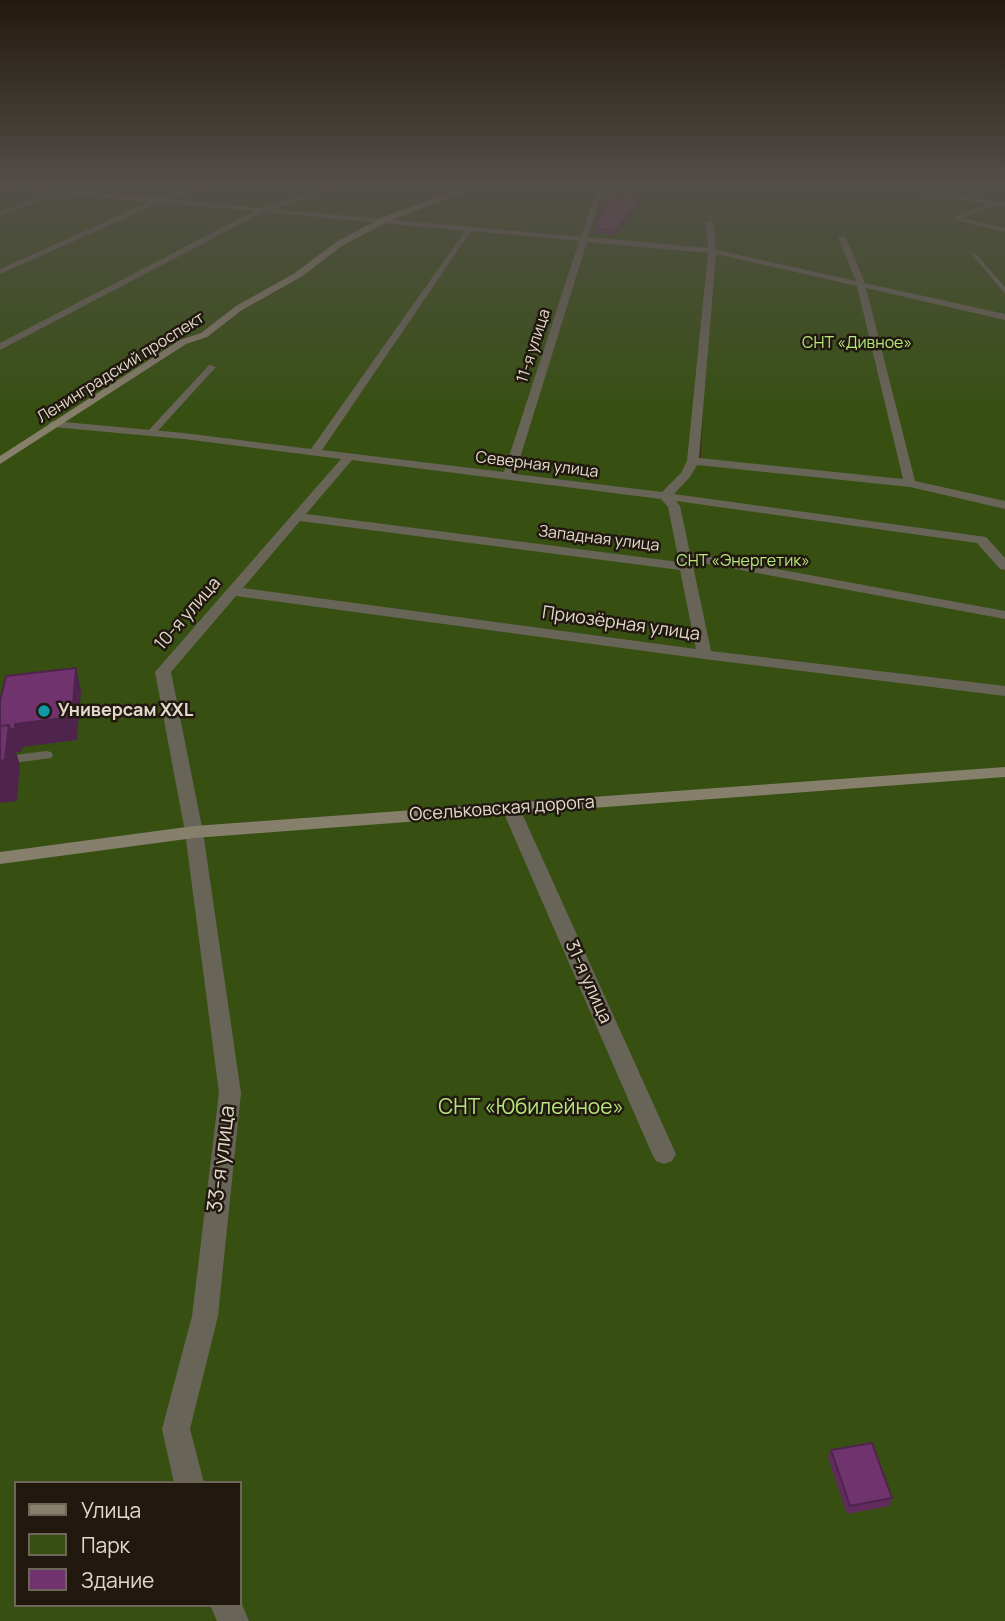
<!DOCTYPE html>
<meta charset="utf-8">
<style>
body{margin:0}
#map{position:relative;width:1005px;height:1621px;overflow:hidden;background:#403019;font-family:Manrope,sans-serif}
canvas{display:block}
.legend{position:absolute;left:14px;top:1481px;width:228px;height:126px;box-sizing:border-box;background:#21190f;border:2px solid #6f665a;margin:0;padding:9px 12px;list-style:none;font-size:21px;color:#e3d9cb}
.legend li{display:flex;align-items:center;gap:14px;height:35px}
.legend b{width:35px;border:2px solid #6f665a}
</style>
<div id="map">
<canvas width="1005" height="1621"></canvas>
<ul class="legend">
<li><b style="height:9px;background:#867f6c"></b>Улица</li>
<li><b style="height:19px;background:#375012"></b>Парк</li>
<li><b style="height:19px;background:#70336d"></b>Здание</li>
</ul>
</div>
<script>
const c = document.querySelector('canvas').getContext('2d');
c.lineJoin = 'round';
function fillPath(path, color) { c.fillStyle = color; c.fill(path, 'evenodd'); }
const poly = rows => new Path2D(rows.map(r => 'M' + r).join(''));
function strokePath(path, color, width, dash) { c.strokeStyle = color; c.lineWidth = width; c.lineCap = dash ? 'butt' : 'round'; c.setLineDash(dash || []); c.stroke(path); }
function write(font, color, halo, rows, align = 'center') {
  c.font = font + ' Manrope,sans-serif'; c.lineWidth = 5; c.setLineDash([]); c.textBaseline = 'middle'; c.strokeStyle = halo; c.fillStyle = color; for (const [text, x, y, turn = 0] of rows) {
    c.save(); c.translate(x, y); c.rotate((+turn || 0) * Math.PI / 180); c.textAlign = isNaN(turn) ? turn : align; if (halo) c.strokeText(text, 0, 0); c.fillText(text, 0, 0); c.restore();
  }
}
const green = poly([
 [0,185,1005,185,1005,1621,0,1621],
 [710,214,701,459,693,461,710,215],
 [16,1483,240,1483,240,1605,16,1605]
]);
const lane = poly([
 [971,253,975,253,1005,287,1005,294,971,253],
 [209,365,216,367,154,435,148,435,148,431,209,365],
 [46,751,51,752,53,755,51,758,0,765,0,757,46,751]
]);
const street = poly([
 [0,185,157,198,205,185,215,185,168,199,262,208,334,185,343,185,273,209,581,237,598,185,604,185,588,237,708,248,705,222,709,220,713,222,716,250,856,281,838,238,842,236,846,238,865,283,1005,314,1005,320,866,288,915,481,1005,501,1005,509,910,487,697,465,690,477,674,494,986,537,1005,558,1005,570,1000,569,977,543,676,501,680,506,690,553,1005,611,1005,619,692,561,711,651,1005,686,1005,696,704,659,236,596,171,672,203,832,241,1093,218,1316,190,1429,204,1483,174,1483,162,1429,192,1316,219,1093,185,832,155,672,341,459,184,439,53,427,48,424,53,421,184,433,311,449,465,231,263,212,0,350,0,343,254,211,159,203,0,274,0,269,149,202,57,193,0,216,0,212,51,193,0,188,0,185],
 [471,231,579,241,504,472,322,450,471,231],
 [587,242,708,253,687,461,681,473,662,492,515,474,587,242],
 [716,254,857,286,903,479,699,458,716,254],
 [352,460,661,499,668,507,679,562,306,514,352,460],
 [300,521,680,570,696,649,243,588,300,521],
 [873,185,1005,203,1005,207,996,206,962,218,1005,228,1005,232,955,220,956,216,988,204,873,185],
 [511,804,520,809,676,1154,672,1161,664,1164,656,1161,652,1154,502,809,511,804],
 [240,1600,249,1621,217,1621,210,1605,240,1605,240,1600]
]);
const secondary = poly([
 [473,185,482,185,389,221,342,246,301,277,242,310,207,337,186,344,0,464,0,456,180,340,201,333,236,306,295,273,336,242,383,217,473,185],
 [1005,767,1005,777,194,838,0,864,0,852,194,826,1005,767]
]);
const wall = poly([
 [642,203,615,235,593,233,594,229],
 [831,1450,892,1498,889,1506,847,1514,828,1458]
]);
const shadedWall = poly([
 [642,198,642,203,615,235,615,230],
 [76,668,81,690,77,740,22,747,21,752,16,752,20,765,17,801,0,803,0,761,9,725,15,724]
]);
const building = poly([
 [608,197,642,198,615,230,594,229,608,197],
 [76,668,72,717,15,724,15,729,10,729,9,725,0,726,0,701,6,676,76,668],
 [9,725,5,760,0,761,0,726,9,725],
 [872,1443,892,1498,850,1506,831,1450,872,1443]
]);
const markers = [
 [44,711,7,"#0f9aa8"]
];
const farParknames = [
 ["СНТ «Дивное»",857,344],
 ["СНТ «Энергетик»",743,562]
];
const farStreetnames = [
 ["11-я улица",534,346,-72],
 ["Ленинградский проспект",121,368,-32],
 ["Северная улица",537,465,7],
 ["Западная улица",599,539,7]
];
const streetNames = [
 ["10-я улица",188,614,-49],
 ["Приозёрная улица",621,624,8],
 ["Осельковская дорога",502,809,-4],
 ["31-я улица",588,982,66]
];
const poiNames = [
 ["Универсам XXL",58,711]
];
const nearParknames = [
 ["СНТ «Юбилейное»",531,1108]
];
const nearStreetnames = [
 ["33-я улица",222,1159,-83]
];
fillPath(green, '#375012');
fillPath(lane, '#686458');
fillPath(street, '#686458');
fillPath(secondary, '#867f6c');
fillPath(wall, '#602c5e');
fillPath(shadedWall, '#4e244c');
fillPath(building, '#70336d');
strokePath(building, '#4e244c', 2);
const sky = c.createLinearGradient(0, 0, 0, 412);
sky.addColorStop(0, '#231a0e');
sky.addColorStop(0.45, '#534e49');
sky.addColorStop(1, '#534e4900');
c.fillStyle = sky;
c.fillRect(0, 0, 1005, 412);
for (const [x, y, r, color] of markers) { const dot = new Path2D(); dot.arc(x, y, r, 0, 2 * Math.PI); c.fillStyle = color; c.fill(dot); strokePath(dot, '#21190f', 2.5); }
write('16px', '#b5e77b', '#21190f', farParknames);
write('16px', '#e3d9cb', '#21190f', farStreetnames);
write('18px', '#e3d9cb', '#21190f', streetNames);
write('bold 18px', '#e3d9cb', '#21190f', poiNames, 'left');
write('21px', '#b5e77b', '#21190f', nearParknames);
write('21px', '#e3d9cb', '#21190f', nearStreetnames);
</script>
